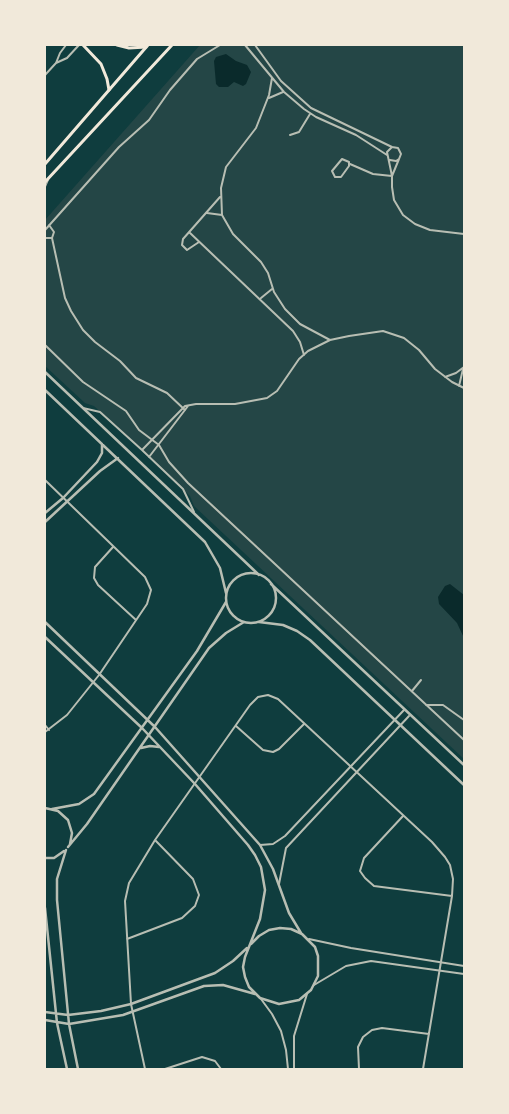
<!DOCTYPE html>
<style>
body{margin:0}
#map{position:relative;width:509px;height:1114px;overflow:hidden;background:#0f3d3e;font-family:"IBM Plex Sans",sans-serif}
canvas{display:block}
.frame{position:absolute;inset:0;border:46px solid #f1e9da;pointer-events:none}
</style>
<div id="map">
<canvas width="509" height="1114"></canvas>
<div class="frame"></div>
</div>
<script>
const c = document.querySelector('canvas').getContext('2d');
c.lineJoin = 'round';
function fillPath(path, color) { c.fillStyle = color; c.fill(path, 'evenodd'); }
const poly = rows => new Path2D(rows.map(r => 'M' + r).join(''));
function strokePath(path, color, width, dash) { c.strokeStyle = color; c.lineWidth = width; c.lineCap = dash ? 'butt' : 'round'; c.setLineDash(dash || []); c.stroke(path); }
const green = poly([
 [200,45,464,45,464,759,194,506,190,496,94,406,85,403,45,366,45,220]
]);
const water = poly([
 [226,54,236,61,247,65,251,72,246,84,243,86,234,82,228,87,219,87,216,84,214,61,216,57],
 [450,584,464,595,464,638,457,623,439,604,438,597,445,586]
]);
const minor = poly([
 [245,45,284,92,304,109,316,117,356,135,387,155],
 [255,45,281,81,311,108,392,147],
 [56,63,67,58,79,45],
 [45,75,56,63,60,53,66,45],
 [272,78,269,95,256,128,226,167,221,188,222,215,233,234,261,262,268,273,274,292,285,309,300,324,330,340],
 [269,98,283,92],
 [290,135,299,132,310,114],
 [342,159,349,162,349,166,341,177,335,177,332,171,342,159],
 [399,159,392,176,392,187,394,200,403,215,415,224,430,230,464,234],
 [390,160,396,161,399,159,401,154,398,148,392,147,387,152,392,176],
 [350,164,373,174,392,176],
 [207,213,222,215],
 [49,225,54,232,52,238,65,298,71,311,83,330,95,342,120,361,136,378,167,393,185,410],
 [45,230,119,147,149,120,170,90,197,59,220,45],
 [189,232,293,331,300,342,304,355],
 [45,238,52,238],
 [199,242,187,250,182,245,183,239,220,197],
 [261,298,272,289],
 [45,345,83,382,126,411,139,430,159,445,169,462,188,483,464,740],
 [445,377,456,373,464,367],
 [459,386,463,369],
 [83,408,100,412,142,450,183,489,194,512],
 [142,450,185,406,196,404,235,404,267,398,277,391,299,359,308,351,330,340,349,336,383,331,404,338,419,350,435,369,452,382,464,388],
 [149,457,188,406],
 [45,480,145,577,151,590,147,604,99,675,67,715,45,732],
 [113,547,95,567,94,578,98,585,136,620],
 [412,691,421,680],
 [426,705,443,705,464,720],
 [45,725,49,730],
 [236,726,263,750,273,752,279,749,304,724],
 [403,816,364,858,360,871,365,878,374,886,452,896],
 [260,845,273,844,285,836,404,710],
 [279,884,286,848,409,716],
 [127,939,182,918,195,906,199,895,193,879,155,840],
 [309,939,351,948,464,966],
 [314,985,346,966,371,961,464,974],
 [261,999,272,1014,281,1031,286,1050,288,1069],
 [145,1069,131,1004,126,918,125,901,129,883,155,840,250,705,258,697,268,695,278,699,432,842,445,857,450,865,453,879,452,896,423,1069],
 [165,1069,202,1057,215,1061,221,1069],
 [294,1069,294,1036,307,994],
 [359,1069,358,1047,363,1037,372,1030,382,1028,429,1034]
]);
const tertiary = poly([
 [45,186,48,179],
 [45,372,259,575],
 [45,390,205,542,220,568,226,593],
 [45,513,63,498,97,462,102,453,102,444],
 [45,522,100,471,118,458],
 '226 598a25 25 0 1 1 50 0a25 25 0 1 1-50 0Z',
 [271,584,464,765],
 [45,622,155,727,260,845,273,869,289,913,301,933],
 [259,622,283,625,297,631,310,640,464,785],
 [45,637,142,728,195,784,248,845,255,855,261,867,265,890,260,919,245,957,243,967,245,977,249,987,260,998,279,1004,299,1000,311,990,318,976,318,956,315,947,302,934,291,929,280,928,269,930,259,936,251,944],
 [141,748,150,746,159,747],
 [45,808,58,811,68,820,72,833,70,844],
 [52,809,79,804,94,794,197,651,226,602],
 [68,847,87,824,209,648,226,633,244,622],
 [66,850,57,879,57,900,69,1024,78,1069],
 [45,858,54,858,64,851],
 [45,908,57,1023,67,1069],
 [45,1012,68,1015,101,1011,131,1004,215,973,233,961,247,948],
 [45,1020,69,1024,123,1015,204,986,223,985,255,994]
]);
const secondary = poly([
 [83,45,101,64,107,79,109,90],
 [117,45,129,48,146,47]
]);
const primary = poly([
 [45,164,148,45],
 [45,182,172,45]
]);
fillPath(green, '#244646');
fillPath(water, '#0a2a2b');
strokePath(minor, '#b8beb3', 2);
strokePath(tertiary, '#b8beb3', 2.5);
strokePath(secondary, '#f1e9da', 3);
strokePath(primary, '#f1e9da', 3);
</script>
